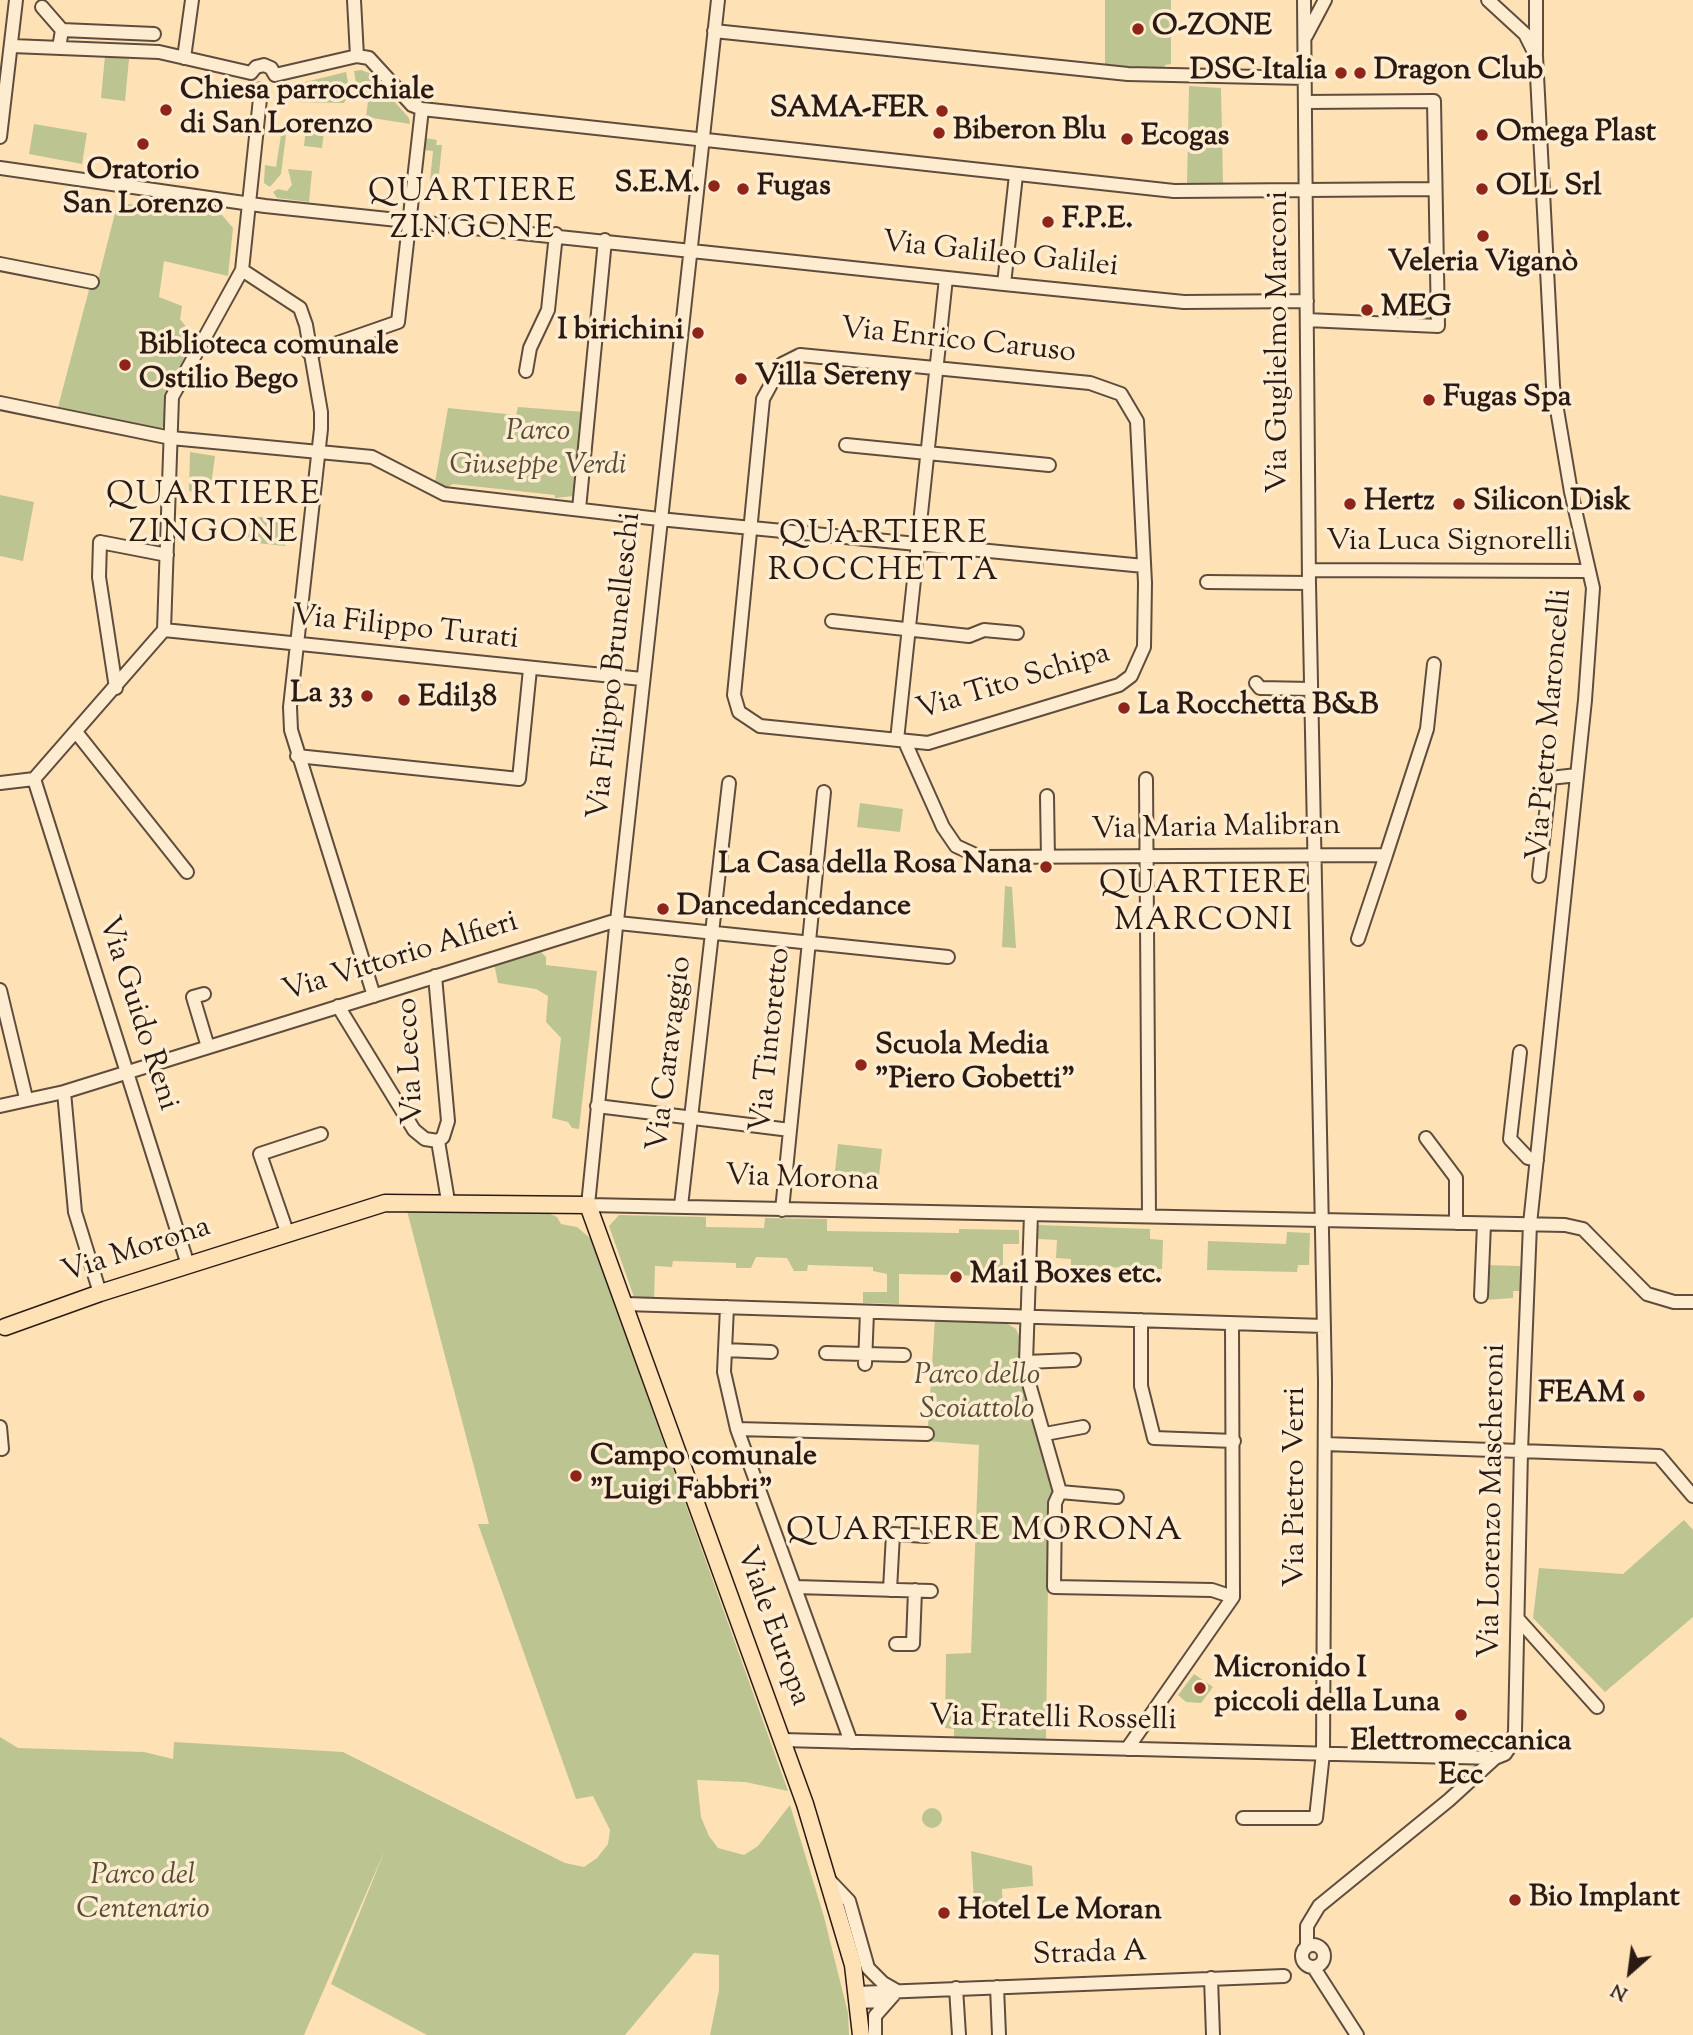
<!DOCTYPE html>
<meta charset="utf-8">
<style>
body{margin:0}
#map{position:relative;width:1693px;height:2035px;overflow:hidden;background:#fee2b6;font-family:"Sorts Mill Goudy",serif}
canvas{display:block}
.north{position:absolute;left:1595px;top:1937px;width:70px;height:70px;-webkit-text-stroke:5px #feecd0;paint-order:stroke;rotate:208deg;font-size:19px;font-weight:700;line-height:28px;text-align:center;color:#2a1a13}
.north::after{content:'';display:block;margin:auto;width:24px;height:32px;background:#2a1a13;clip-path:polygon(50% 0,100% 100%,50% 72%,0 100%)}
</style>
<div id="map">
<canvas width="1693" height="2035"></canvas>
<div class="north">N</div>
</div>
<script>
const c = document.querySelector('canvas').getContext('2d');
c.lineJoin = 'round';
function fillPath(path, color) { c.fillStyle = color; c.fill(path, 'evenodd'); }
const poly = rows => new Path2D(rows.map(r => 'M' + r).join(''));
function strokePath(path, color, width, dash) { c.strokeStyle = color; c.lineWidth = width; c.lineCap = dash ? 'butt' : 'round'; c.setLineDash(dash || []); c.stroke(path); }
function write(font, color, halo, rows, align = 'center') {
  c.font = font + ' "Sorts Mill Goudy",serif'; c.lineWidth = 7; c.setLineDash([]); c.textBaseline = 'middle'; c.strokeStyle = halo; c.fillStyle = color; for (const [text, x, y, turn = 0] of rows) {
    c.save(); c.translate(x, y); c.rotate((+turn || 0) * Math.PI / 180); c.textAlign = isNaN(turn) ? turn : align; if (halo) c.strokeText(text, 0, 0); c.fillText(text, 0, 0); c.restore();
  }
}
const green = poly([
 [1105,0,1171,0,1171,64,1165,65,1164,70,1105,64],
 [105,56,129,59,125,101,101,98],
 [361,70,369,73,409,118,410,124,366,117,368,101,357,89,354,71],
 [346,72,350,92,344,103,296,102,293,85],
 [1189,86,1221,88,1223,183,1187,183],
 [34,124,87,133,82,164,29,154],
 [306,128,324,131,322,148,304,146],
 [281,135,286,135,281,174,270,187,264,183,265,165,276,167],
 [425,138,437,140,436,145,442,145,437,193,429,191,433,151,424,150],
 [288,169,312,171,309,202,277,198,273,192,278,189,287,191,292,185],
 [127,204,222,215,233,228,228,276,164,261,159,297,182,306,180,319,195,338,165,396,167,424,158,430,58,407,90,286,96,288,116,209],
 [518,407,584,412,574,496,555,498,555,495,453,484,447,487,435,482,448,408,516,415],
 [190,452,215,456,210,494,189,491],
 [0,495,34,502,23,561,0,556],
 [250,516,288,520,285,546,247,542],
 [860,803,903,809,900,832,857,827],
 [1005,886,1012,887,1016,948,1002,947],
 [538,949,546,957,546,965,597,971,579,1129,572,1128,568,1122,552,1118,561,1038,546,1022,548,996,536,989,498,983,494,963],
 [838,1144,882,1149,879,1176,835,1171],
 [407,1211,548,1213,557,1217,561,1224,577,1227,591,1239,788,1791,745,1782,697,1780,701,1817,709,1836,718,1848,744,1855,758,1846,790,1805,824,1917,848,2013,849,2035,710,2035,719,1990,719,1955,694,1953,625,2035,427,2035,331,1984,385,1850,304,2035,0,2035,0,1737,18,1748,144,1752,173,1759,174,1742,343,1752,565,1863,584,1867,597,1858,608,1844,610,1830,593,1796,576,1799,478,1524,489,1524],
 [619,1215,706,1217,706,1227,764,1228,765,1218,827,1219,827,1231,959,1233,959,1229,1019,1230,1019,1244,1003,1244,1003,1276,899,1274,899,1304,863,1303,863,1292,887,1292,887,1274,873,1271,873,1267,808,1265,807,1271,794,1271,787,1258,756,1257,751,1268,736,1268,736,1263,673,1261,672,1267,655,1266,654,1301,635,1300,609,1226],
 [1038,1225,1150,1229,1150,1239,1163,1240,1162,1269,1071,1266,1071,1259,1056,1258,1057,1240,1038,1239],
 [1287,1232,1310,1233,1309,1265,1298,1265,1297,1272,1207,1270,1208,1241,1286,1244],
 [1486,1265,1520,1266,1520,1291,1513,1291,1513,1298,1485,1300],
 [935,1319,1003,1321,1016,1329,1020,1338,1021,1378,1055,1488,1049,1505,1046,1739,954,1737,954,1729,945,1728,946,1654,971,1653,979,1445,927,1441],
 [1684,1520,1693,1530,1693,1617,1605,1692,1533,1618,1539,1568,1623,1574],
 [1194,1674,1213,1687,1201,1703,1186,1702,1178,1695],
 '922 1818a10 10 0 1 1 20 0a10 10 0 1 1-20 0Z',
 [971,1851,1032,1866,1033,1886,1002,1889,1003,1916,975,1918]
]);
const minor = poly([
 [354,0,357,56],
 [1536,0,1536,53],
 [42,7,62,30],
 [714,31,1128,74,1305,78],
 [1306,36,1325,0],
 [12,46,159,52,251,73],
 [59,48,62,30,154,34],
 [184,58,192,0],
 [251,73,256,67,264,65,271,68,275,75],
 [275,75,357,56,369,58,412,105,422,109,1174,191,1435,189],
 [1305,102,1434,101,1438,326,1307,320],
 [0,137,16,0],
 [0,168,265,206,1004,284,1184,302,1307,301],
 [0,264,92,282],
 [242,270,300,308,306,325,321,412,321,429,290,707,291,730,374,996],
 [1004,284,1016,175],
 [309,353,398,322,422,109],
 [800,355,1090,383,1121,394,1137,421,1145,583,1144,647,1131,676,1119,685,928,743,760,726,739,712,734,695,763,399,782,364,800,355],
 [526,371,530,348,548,310,556,234],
 [0,403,171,438,372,457,444,494,659,519,1144,566],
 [846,445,1049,465],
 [579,509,605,240],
 [1309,570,1589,571],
 [1207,582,1309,583],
 [832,621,969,636,984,630,1017,633],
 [164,630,642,679],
 [1256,683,1260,688,1311,689],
 [116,688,99,577,100,542,167,555],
 [76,732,187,872],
 [897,740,946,278],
 [905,742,943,827,956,846,980,857,1386,855,1427,729,1434,664],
 [297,756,519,779,530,669],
 [34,779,188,1265],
 [1146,779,1149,1216],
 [0,783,34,779,164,630,172,397,242,270,261,89],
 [1047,796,1048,859],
 [1539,876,1550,778,1577,775],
 [617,921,718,0],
 [618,923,948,957],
 [616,927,588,1205,1565,1225,1583,1229,1647,1294,1674,1302,1693,1302],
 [1358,939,1386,855],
 [435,976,448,1121,443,1137,438,1141],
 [0,990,26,1098],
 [204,994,193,997,208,1047],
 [338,1006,414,1130,425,1139,438,1141],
 [1520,1052,1510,1139,1528,1158,1537,1160],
 [64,1092,75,1212,100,1293],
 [0,1106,64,1092,611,922],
 [597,1106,790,1130],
 [1426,1138,1456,1178,1456,1223],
 [438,1141,448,1201],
 [681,1206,729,783],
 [782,1210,824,792],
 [1031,1214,1026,1362,1028,1380,1060,1492,1055,1503,1054,1587,1212,1590,1233,1597],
 [287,1232,260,1154,321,1134],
 [1481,1296,1484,1224],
 [625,1304,1324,1326],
 [727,1307,724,1372,737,1429,851,1742],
 [1141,1320,1141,1386,1154,1438,1234,1441],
 [725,1350,771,1352],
 [826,1353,904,1355],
 [1026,1362,1074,1360],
 [865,1364,867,1312],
 [0,1427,2,1449],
 [737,1429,927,1434],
 [1045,1434,1083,1427],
 [1325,1444,1659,1456,1693,1496],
 [1060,1492,1117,1497],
 [796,1587,931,1591],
 [890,1590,893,1534,926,1536],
 [1518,1619,1597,1707],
 [896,1644,913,1644,915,1590],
 [782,1740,1495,1758,1505,1754,1511,1745,1515,1732,1521,1451,1530,1224,1585,700,1593,588,1571,492,1553,386,1536,56,1525,34,1488,0],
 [1127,1749,1233,1597,1232,1324],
 [1243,1818,1316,1818,1323,1753,1325,1381,1309,583,1304,0],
 [829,1880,849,1901,868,1968,883,1983,897,1991],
 '1302 1956a11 11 0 1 1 22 0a11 11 0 1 1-22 0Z',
 [1307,1946,1307,1926,1319,1906,1449,1800,1495,1758],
 [1314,1968,1357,2035],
 [1211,1978,1213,2035],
 [997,1987,999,2035],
 [956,1988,959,2035],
 [857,1993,1284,1976],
 [858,2002,880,2001,888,1997],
 [875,2035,875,2016,897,1991]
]);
const major = poly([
 [5,1327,100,1293,385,1203,588,1205,805,1804,853,1965,861,2035]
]);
const markers = [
 [1138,29,7,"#8f2418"],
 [1341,73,7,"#8f2418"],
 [1360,73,7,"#8f2418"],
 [166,110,7,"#8f2418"],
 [942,111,7,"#8f2418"],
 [939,133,7,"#8f2418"],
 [1482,135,7,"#8f2418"],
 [1127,139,7,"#8f2418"],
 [143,144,7,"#8f2418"],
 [714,186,7,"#8f2418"],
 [743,189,7,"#8f2418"],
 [1482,189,7,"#8f2418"],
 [1048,222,7,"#8f2418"],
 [1483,236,7,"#8f2418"],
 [1367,310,7,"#8f2418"],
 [698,333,7,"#8f2418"],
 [125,365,7,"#8f2418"],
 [741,379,7,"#8f2418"],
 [1429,400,7,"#8f2418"],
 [1350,504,7,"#8f2418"],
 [1459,504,7,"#8f2418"],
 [367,696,7,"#8f2418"],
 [404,700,7,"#8f2418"],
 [1124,708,7,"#8f2418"],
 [1046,867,7,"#8f2418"],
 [663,909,7,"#8f2418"],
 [861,1065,7,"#8f2418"],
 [956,1277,7,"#8f2418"],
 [1639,1396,7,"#8f2418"],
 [576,1476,7,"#8f2418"],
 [1200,1688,7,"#8f2418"],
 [1461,1715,7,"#8f2418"],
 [1515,1900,7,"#8f2418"],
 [944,1913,7,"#8f2418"]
];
const poiNames = [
 ["O-ZONE",1152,29],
 ["DSC Italia",1327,73,"right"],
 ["Dragon Club",1374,73],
 ["Chiesa parrocchiale",180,93],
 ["di San Lorenzo",180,127],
 ["SAMA-FER",928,111,"right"],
 ["Biberon Blu",953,133],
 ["Omega Plast",1496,135],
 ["Ecogas",1141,139],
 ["Oratorio",143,173,"center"],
 ["San Lorenzo",143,207,"center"],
 ["S.E.M.",700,186,"right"],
 ["Fugas",757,189],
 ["OLL Srl",1496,189],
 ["F.P.E.",1062,222],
 ["Veleria Viganò",1483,265,"center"],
 ["MEG",1381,310],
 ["I birichini",684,333,"right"],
 ["Biblioteca comunale",139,348],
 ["Ostilio Bego",139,382],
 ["Villa Sereny",755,379],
 ["Fugas Spa",1443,400],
 ["Hertz",1364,504],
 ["Silicon Disk",1473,504],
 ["La 33",353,696,"right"],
 ["Edil38",418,700],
 ["La Rocchetta B&B",1138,708],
 ["La Casa della Rosa Nana",1032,867,"right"],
 ["Dancedancedance",677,909],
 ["Scuola Media",875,1048],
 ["\"Piero Gobetti\"",875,1082],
 ["Mail Boxes etc.",970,1277],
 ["FEAM",1625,1396,"right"],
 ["Campo comunale",590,1459],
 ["\"Luigi Fabbri\"",590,1493],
 ["Micronido I",1214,1671],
 ["piccoli della Luna",1214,1705],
 ["Elettromeccanica",1461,1744,"center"],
 ["Ecc",1461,1778,"center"],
 ["Bio Implant",1529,1900],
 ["Hotel Le Moran",958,1913]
];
const streetNames = [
 ["Via Galileo Galilei",1000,257,6],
 ["Via Guglielmo Marconi",1281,342,-90],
 ["Via Enrico Caruso",958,343,6],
 ["Via Luca Signorelli",1449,544],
 ["Via Filippo Turati",405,630,6],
 ["Via Filippo Brunelleschi",617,666,-84],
 ["Via Tito Schipa",1014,684,-17],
 ["Via Pietro Maroncelli",1552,725,-85],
 ["Via Maria Malibran",1216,830,-1],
 ["Via Vittorio Alfieri",401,959,-17],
 ["Via Guido Reni",136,1014,72],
 ["Via Tintoretto",773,1040,-84],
 ["Via Caravaggio",672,1054,-83],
 ["Via Lecco",413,1061,-93],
 ["Via Morona",802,1181,2],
 ["Via Morona",137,1252,-18],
 ["Via Pietro Verri",1298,1487,-90],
 ["Via Lorenzo Mascheroni",1495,1501,-89],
 ["Viale Europa",771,1627,70],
 ["Via Fratelli Rosselli",1053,1721,1],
 ["Strada A",1090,1956,-2]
];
const parkNames = [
 ["Parco",538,434],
 ["Giuseppe Verdi",538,468],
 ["Parco dello",977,1378],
 ["Scoiattolo",977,1412],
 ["Parco del",143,1878],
 ["Centenario",143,1912]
];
const neighbourhoodNames = [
 ["QUARTIERE",473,195],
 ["ZINGONE",473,232],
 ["QUARTIERE",884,537],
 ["ROCCHETTA",884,574],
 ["QUARTIERE",1204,887],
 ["MARCONI",1204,924]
];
const quarterNames = [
 ["QUARTIERE",214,497],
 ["ZINGONE",214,535],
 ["QUARTIERE MORONA",985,1533]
];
fillPath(green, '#bcc491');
strokePath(minor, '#5f4c3c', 16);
strokePath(major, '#2a1a13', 19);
strokePath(minor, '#feecd0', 12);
strokePath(major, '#fee2b6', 16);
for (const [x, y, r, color] of markers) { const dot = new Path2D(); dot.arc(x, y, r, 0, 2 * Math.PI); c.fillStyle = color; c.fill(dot); strokePath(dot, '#feecd0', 2.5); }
write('bold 30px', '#2a1a13', '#feecd0', poiNames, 'left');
write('30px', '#2a1a13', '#feecd0', streetNames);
write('italic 30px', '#564d39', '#feecd0', parkNames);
c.letterSpacing = '2px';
write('32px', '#2a1a13', '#feecd0', neighbourhoodNames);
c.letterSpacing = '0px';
c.letterSpacing = '2px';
write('33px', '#2a1a13', '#feecd0', quarterNames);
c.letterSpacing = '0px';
</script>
